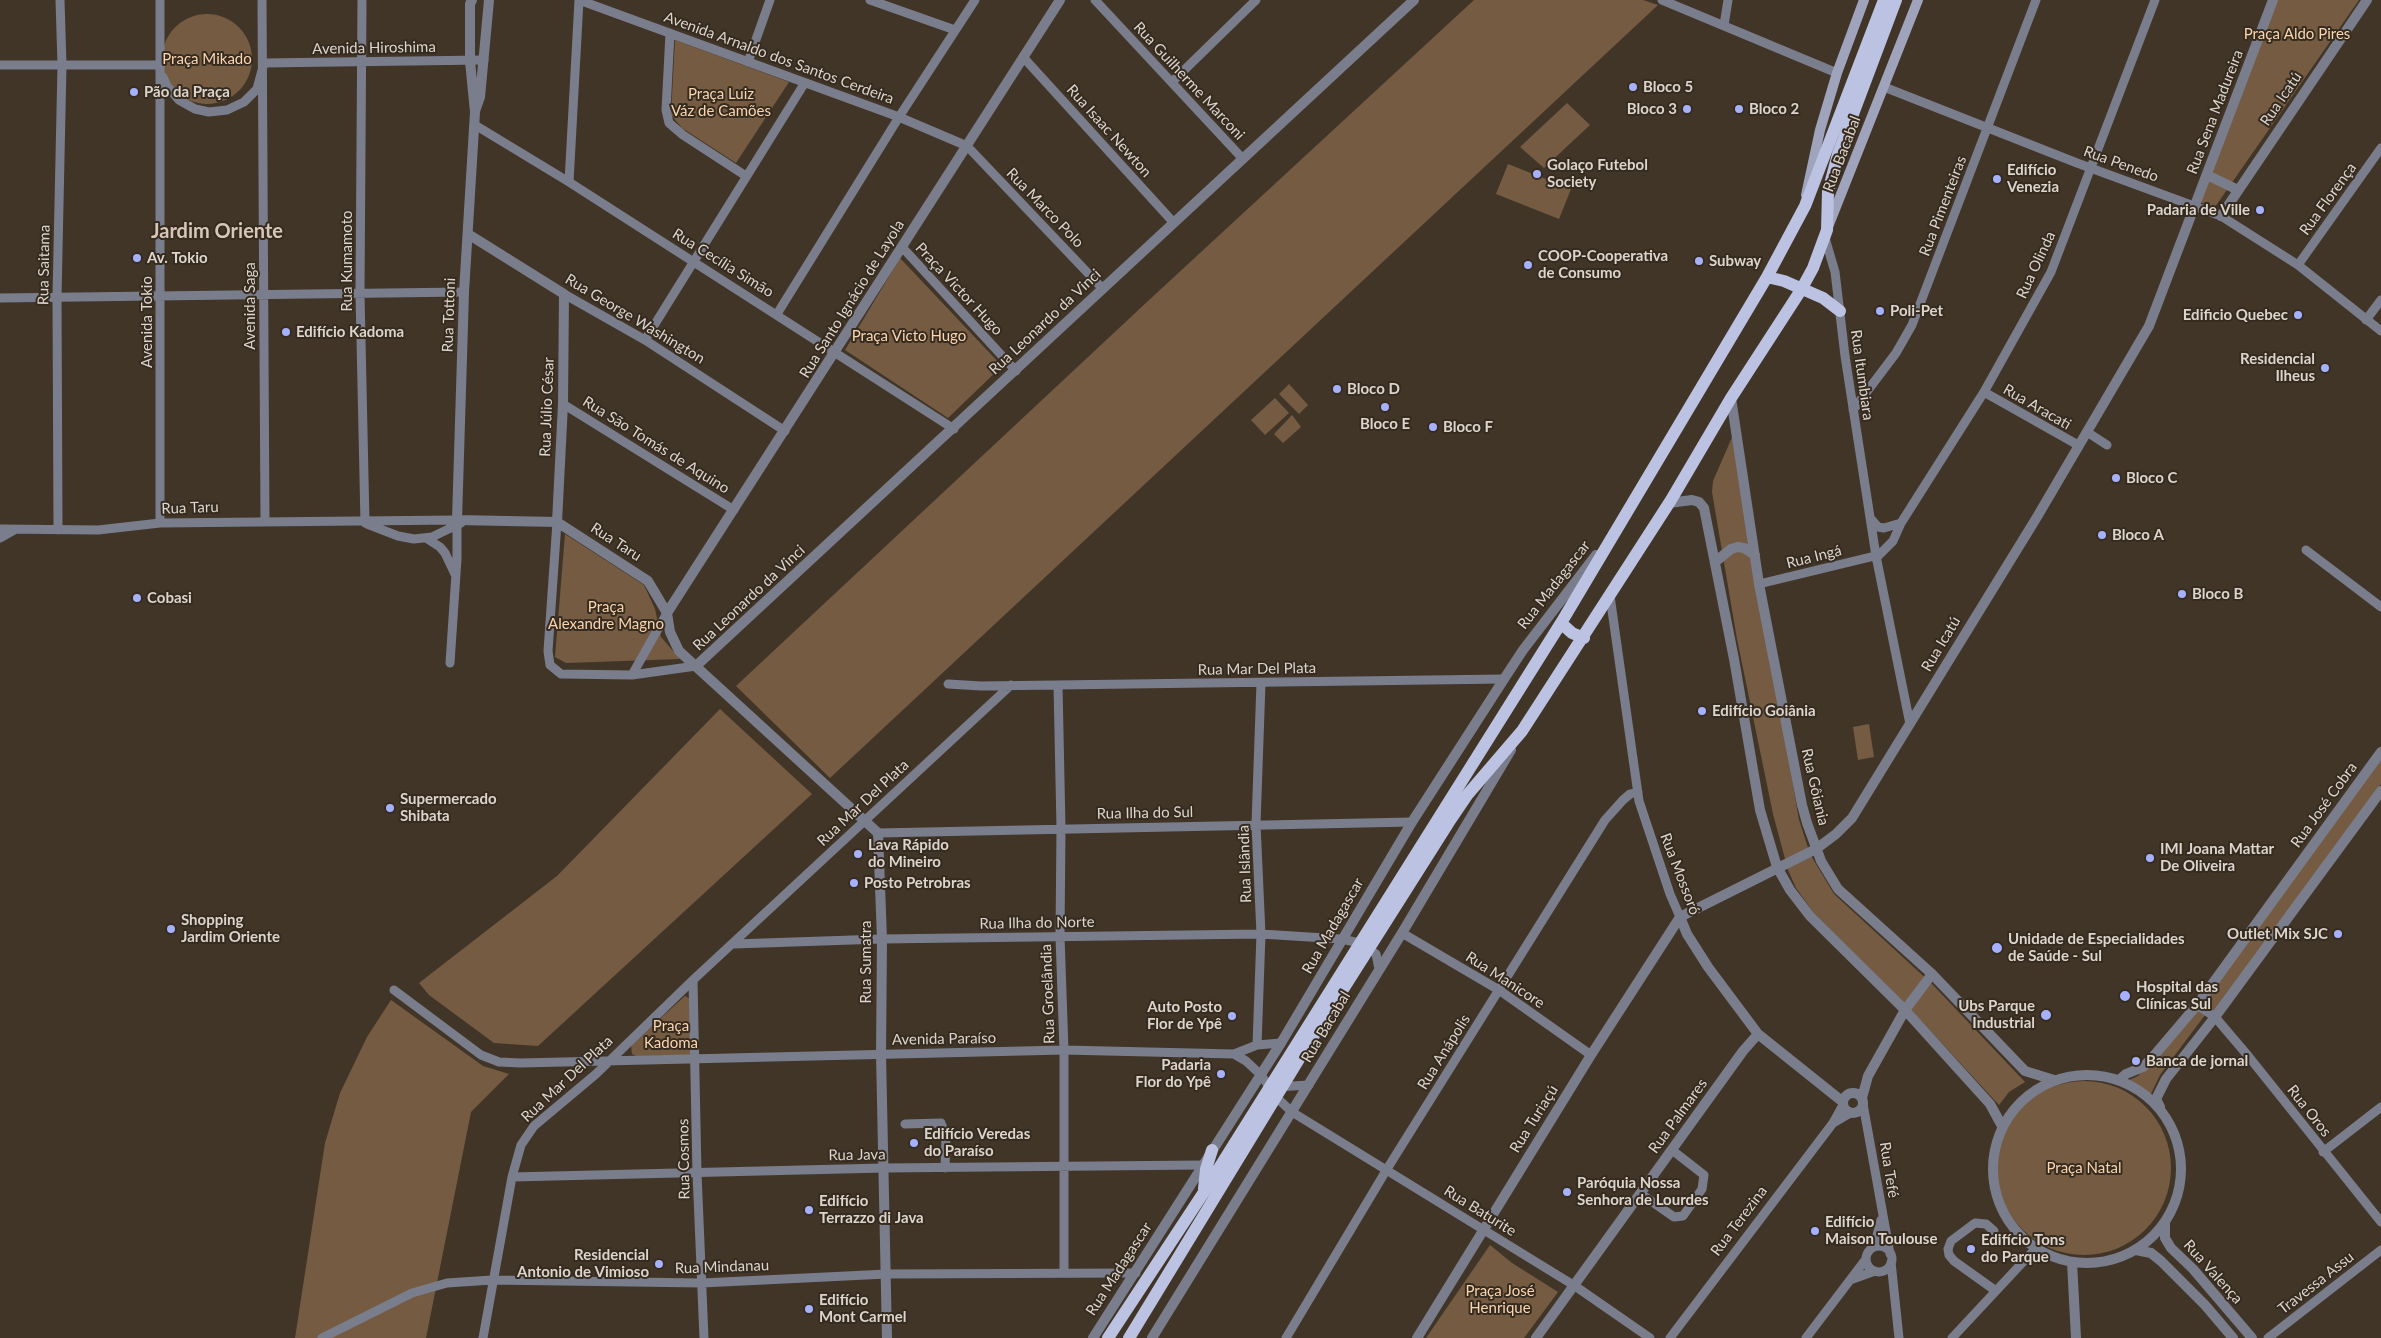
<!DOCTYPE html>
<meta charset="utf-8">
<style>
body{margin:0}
canvas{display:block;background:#413528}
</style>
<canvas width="2381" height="1338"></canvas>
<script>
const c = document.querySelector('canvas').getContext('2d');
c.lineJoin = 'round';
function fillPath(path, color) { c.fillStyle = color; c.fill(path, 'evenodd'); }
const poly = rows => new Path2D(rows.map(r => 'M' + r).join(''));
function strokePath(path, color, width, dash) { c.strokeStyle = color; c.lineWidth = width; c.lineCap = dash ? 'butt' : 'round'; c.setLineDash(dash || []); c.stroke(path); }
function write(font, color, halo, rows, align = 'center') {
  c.font = font + ' Lato,sans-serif'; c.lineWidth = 4; c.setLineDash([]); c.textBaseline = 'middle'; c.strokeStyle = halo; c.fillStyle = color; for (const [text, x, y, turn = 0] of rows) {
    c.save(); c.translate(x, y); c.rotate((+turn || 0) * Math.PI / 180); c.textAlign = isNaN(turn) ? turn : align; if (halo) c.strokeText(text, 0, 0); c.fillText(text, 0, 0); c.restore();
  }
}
const green = poly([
 [1474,0,1643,0,1658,5,830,778,736,686,1148,301],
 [2277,0,2359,0,2215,207,2210,206,2200,202],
 '162 59a45 45 0 1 1 90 0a45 45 0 1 1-90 0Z',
 [675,40,789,82,736,163,682,128,671,115],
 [1567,103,1590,125,1544,168,1520,147],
 [1508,164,1571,189,1559,219,1496,194],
 [900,258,1002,366,948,418,845,350],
 [1289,384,1308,405,1299,414,1279,394],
 [1275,398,1289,413,1265,435,1251,420],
 [1292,415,1301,427,1283,443,1274,434],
 [1733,435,1799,820,1810,854,1834,894,1932,984,2025,1082,2009,1092,1999,1105,1912,1011,1814,913,1796,888,1788,870,1773,814,1737,639,1712,492,1713,481],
 [565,534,644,585,655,609,661,637,680,659,566,663,555,657],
 [720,709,812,794,538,1046,494,1043,429,995,419,983,557,876],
 [1869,724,1874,757,1858,760,1853,727],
 [2381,758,2381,784,2215,1012,2203,1003],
 [685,996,690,999,691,1055,636,1056,632,1054,631,1045],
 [391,1000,483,1066,509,1074,471,1112,426,1338,295,1338,325,1143,340,1093,367,1037],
 [2196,1008,2205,1015,2160,1075,2150,1096,2140,1086,2129,1080,2138,1076],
 '1997 1168a87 87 0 1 1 174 0a87 87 0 1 1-174 0Z',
 [1490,1245,1512,1263,1558,1292,1524,1338,1426,1338]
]);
const minor = poly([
 [160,0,160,523],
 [262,0,265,522],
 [362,0,360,294,365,523],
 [579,0,899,117,967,146,1103,289],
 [870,0,955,30],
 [1095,0,1243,159],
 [1662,0,1837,73],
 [1724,25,1728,0],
 [670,33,666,110,669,123,683,135,746,176],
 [1023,57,1174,223],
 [748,62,770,0],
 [0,65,161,65],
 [163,77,167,86,179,100,195,109,209,112,227,110,244,102,257,89,264,63,484,60],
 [1172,82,1256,0],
 [1884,87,2077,163,2221,216,2298,265,2381,331],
 [475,125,569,182,954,429],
 [569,182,579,0],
 [1825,238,1835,272,1845,356,1876,556,1910,724],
 [902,247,1016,371],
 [2298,265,2381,148],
 [564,294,645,340,785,431],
 [0,298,464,292],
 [777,314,899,117,975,0],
 [2366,320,2381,300],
 [645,340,804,84],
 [1984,392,2078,445],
 [563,404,734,510],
 [1853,410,1896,353,1912,325,2036,0],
 [2087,432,2107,445],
 [1871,519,1878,527,1884,528,1901,523],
 [557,522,548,651,550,665,561,674,632,675,667,613],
 [367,524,398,536,414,539,432,537,461,523],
 [0,529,98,530,160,523,457,520],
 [58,530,57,297,62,65,60,0],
 [0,538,14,530],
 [426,538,440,547,445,553,455,574],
 [2306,550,2381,607],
 [1759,584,1879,555,1893,541,1901,523,1984,392,2051,272,2155,0],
 [1610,596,1639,801,1670,894,1680,917],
 [450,663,457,559,457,526],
 [632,675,696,666],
 [948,684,981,686,1504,679],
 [1058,685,1061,828,1060,936,1064,1050,1064,1272],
 [878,833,1412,822],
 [1402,933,1499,990,1591,1055],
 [734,944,882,939,1261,934,1341,939,1360,943,1376,954,1379,969],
 [693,980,697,1173,704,1338],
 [394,990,481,1055,499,1062,521,1063,1064,1050,1234,1054,1257,1045,1281,1043],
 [2197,1005,2215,1017,2249,1057,2381,1222],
 [1257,1045,1261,934,1256,824,1261,683],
 [1234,1054,1246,1061,1261,1075,1276,1097,1292,1112,1575,1286,1650,1338],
 [1277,1087,1309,1085],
 [1863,1104,1890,1254],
 [1833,1123,1850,1113],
 [905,1124,941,1123,946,1136,945,1168],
 [2323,1152,2381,1107],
 [512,1177,884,1168,1202,1165],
 [1641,1194,1674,1217,1683,1216,1702,1189,1704,1175,1672,1150],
 [1994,1231,1986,1224,1975,1223,1951,1241,1948,1249,1949,1255,1954,1261,1996,1291],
 '1866 1259a13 13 0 1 1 26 0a13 13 0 1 1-26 0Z',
 [1874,1247,1881,1220],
 [1891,1262,1899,1338],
 [1850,1280,1875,1271],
 [322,1338,412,1293,447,1283,492,1280,702,1283,887,1274,1136,1273],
 [483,1338,512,1177,521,1145,534,1126,596,1074,693,980,1011,685],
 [1286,1338,1387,1169,1605,820,1623,800,1630,794,1638,792],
 [1670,1338,1833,1123,1843,1105],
 [1806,1338,1866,1259],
 [1952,1338,2036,1248],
 [2268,1338,2381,1250]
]);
const tertiary = poly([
 [472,0,470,4,470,61,475,112,464,292,457,520,557,522,648,581,667,613,670,632,679,651,878,833,882,939,881,1054,887,1338],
 [475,111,480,97,489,0],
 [2207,175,2238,190],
 [2221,216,2367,0],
 [468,234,564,294,563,404,557,522],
 [1731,398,1759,584,1802,805,1807,823,1821,861,1838,889,1932,974,2025,1071,2054,1080],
 [1669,503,1692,500,1699,502,1704,508,1734,659,1760,810,1777,867,1790,890,1810,916,1905,1010,1990,1104,2002,1126],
 [1715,562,1731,549,1738,547,1744,548,1755,555],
 [667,613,1060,0],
 [696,666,1414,0],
 [1680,917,1687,934,1708,967,1758,1034,1843,1102],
 '1993 1169a94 94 0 1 1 188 0a94 94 0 1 1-188 0Z',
 [2119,1080,2126,1074,2143,1067,2152,1058,2197,1005,2381,752],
 '1843 1103a10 10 0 1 1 20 0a10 10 0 1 1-20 0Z',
 [1862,1098,1868,1076,1905,1010,1932,974],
 [2160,1107,2156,1099,2166,1079,2215,1017,2381,791],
 [2165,1222,2165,1238,2171,1248,2193,1269,2252,1338],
 [2136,1250,2151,1253,2161,1261,2205,1305,2233,1338],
 [2072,1262,2076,1338],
 [1093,1338,1281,1043,1412,822,1504,679,1523,650,1596,555],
 [1152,1338,1402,933,1511,750],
 [1417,1338,1591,1055,1680,917,1816,849,1836,834,1852,818,2037,517,2149,326,2273,0],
 [1536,1338,1743,1051,1758,1034]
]);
const secondary = poly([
 [1806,195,1820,130,1837,73,1864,0],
 [1828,227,1918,0]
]);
const primary = poly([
 [1767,277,1784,281,1823,298,1840,311],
 [1561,623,1572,633,1584,638],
 [1204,1189,1206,1169,1212,1150],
 [1108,1338,1204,1192,1561,623,1767,277,1805,206,1884,0],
 [1129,1338,1304,1051,1449,822,1468,794,1522,731,1671,500,1731,398,1801,290,1813,268,1827,230,1828,192,1838,154,1896,0]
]);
const markers = [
 [1633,87,5,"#a5b1fc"],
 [134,92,5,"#a5b1fc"],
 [1687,109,5,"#a5b1fc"],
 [1739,109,5,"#a5b1fc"],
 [1537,174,5,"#a5b1fc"],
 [1997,179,5,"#a5b1fc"],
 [2260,210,5,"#a5b1fc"],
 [137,258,5,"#a5b1fc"],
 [1699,261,5,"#a5b1fc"],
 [1528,265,5,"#a5b1fc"],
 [1880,311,5,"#a5b1fc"],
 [2298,315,5,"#a5b1fc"],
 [286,332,5,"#a5b1fc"],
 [2325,368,5,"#a5b1fc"],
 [1337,389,5,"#a5b1fc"],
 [1385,407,5,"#a5b1fc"],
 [1433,427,5,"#a5b1fc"],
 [2116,478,5,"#a5b1fc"],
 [2102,535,5,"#a5b1fc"],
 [2182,594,5,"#a5b1fc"],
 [137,598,5,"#a5b1fc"],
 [1702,711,5,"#a5b1fc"],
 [390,808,5,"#a5b1fc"],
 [858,854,5,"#a5b1fc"],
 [2150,858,5,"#a5b1fc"],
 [854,883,5,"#a5b1fc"],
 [171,929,5,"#a5b1fc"],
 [2338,934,5,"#a5b1fc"],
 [1997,948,6,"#a5b1fc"],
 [2125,996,6,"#a5b1fc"],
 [2046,1015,6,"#a5b1fc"],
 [1232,1016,5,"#a5b1fc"],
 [2136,1061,5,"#a5b1fc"],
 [1221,1074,5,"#a5b1fc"],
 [914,1143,5,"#a5b1fc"],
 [1567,1192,5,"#a5b1fc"],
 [809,1210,5,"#a5b1fc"],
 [1815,1231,5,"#a5b1fc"],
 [1971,1249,5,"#a5b1fc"],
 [659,1264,5,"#a5b1fc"],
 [809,1309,5,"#a5b1fc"]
];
const parkNames = [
 ["Praça Aldo Pires",2297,34],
 ["Praça Mikado",207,59],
 ["Praça Luiz",721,94],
 ["Váz de Camões",721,111],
 ["Praça Victo Hugo",909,336],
 ["Praça",606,607],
 ["Alexandre Magno",606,624],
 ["Praça",671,1026],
 ["Kadoma",671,1043],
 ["Praça Natal",2084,1168],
 ["Praça José",1500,1291],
 ["Henrique",1500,1308]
];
const streetNames = [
 ["Avenida Hiroshima",374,48,-1],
 ["Avenida Arnaldo dos Santos Cerdeira",779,58,20],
 ["Rua Guilherme Marconi",1189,81,47],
 ["Rua Icatú",2281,99,-56],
 ["Rua Sena Madureira",2215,112,-69],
 ["Rua Isaac Newton",1109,131,48],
 ["Rua Bacabal",1842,154,-69],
 ["Rua Penedo",2121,164,20],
 ["Rua Florença",2328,199,-54],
 ["Rua Pimenteiras",1943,206,-69],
 ["Rua Marco Polo",1045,208,46],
 ["Rua Kumamoto",347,261,-90],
 ["Rua Cecília Simão",723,263,32],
 ["Rua Saitama",44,265,-89],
 ["Rua Olinda",2036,265,-65],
 ["Praça Victor Hugo",959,289,47],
 ["Rua Santo Ignácio de Layola",852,299,-58],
 ["Avenida Saga",250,306,-90],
 ["Rua Tottoni",449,315,-88],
 ["Rua George Washington",635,319,31],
 ["Avenida Tokio",147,322,-90],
 ["Rua Leonardo da Vinci",1045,322,-43],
 ["Rua Itumbiara",1862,375,82],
 ["Rua Júlio César",547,407,-88],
 ["Rua Aracati",2037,407,30],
 ["Rua São Tomás de Aquino",656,445,32],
 ["Rua Taru",190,508,-2],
 ["Rua Taru",616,542,33],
 ["Rua Ingá",1814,557,-14],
 ["Rua Madagascar",1554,585,-52],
 ["Rua Leonardo da Vinci",749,598,-43],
 ["Rua Icatú",1941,644,-59],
 ["Rua Mar Del Plata",1257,669,-1],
 ["Rua Gôiania",1815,787,77],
 ["Rua Mar Del Plata",863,803,-43],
 ["Rua José Cobra",2324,805,-54],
 ["Rua Ilha do Sul",1145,813,-1],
 ["Rua Islândia",1245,864,-92],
 ["Rua Mossoró",1680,874,69],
 ["Rua Ilha do Norte",1037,923,-1],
 ["Rua Madagascar",1333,926,-60],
 ["Rua Sumatra",866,962,-90],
 ["Rua Manicore",1505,980,33],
 ["Rua Groelândia",1048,994,-92],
 ["Rua Bacabal",1326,1027,-59],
 ["Avenida Paraíso",944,1039,-1],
 ["Rua Anápolis",1444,1052,-58],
 ["Rua Mar Del Plata",567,1079,-43],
 ["Rua Oros",2309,1111,52],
 ["Rua Palmares",1678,1116,-54],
 ["Rua Turiaçú",1534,1119,-58],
 ["Rua Java",857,1155,-1],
 ["Rua Cosmos",684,1159,-91],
 ["Rua Tefé",1889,1170,81],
 ["Rua Baturite",1480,1211,32],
 ["Rua Terezina",1739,1221,-53],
 ["Rua Mindanau",722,1267,-2],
 ["Rua Madagascar",1119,1269,-57],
 ["Rua Valença",2213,1272,48],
 ["Travessa Assu",2316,1283,-38]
];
const poiNames = [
 ["Bloco 5",1643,87],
 ["Pão da Praça",144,92],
 ["Bloco 3",1677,109,"right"],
 ["Bloco 2",1749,109],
 ["Golaço Futebol",1547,165],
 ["Society",1547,182],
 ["Edifício",2007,170],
 ["Venezia",2007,187],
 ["Padaria de Ville",2250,210,"right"],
 ["COOP-Cooperativa",1538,256],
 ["de Consumo",1538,273],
 ["Av. Tokio",147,258],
 ["Subway",1709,261],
 ["Poli-Pet",1890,311],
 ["Edificio Quebec",2288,315,"right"],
 ["Edifício Kadoma",296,332],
 ["Residencial",2315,359,"right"],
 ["Ilheus",2315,376,"right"],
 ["Bloco D",1347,389],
 ["Bloco E",1385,424,"center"],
 ["Bloco F",1443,427],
 ["Bloco C",2126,478],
 ["Bloco A",2112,535],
 ["Bloco B",2192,594],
 ["Cobasi",147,598],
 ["Edifício Goiânia",1712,711],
 ["Supermercado",400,799],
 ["Shibata",400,816],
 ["Lava Rápido",868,845],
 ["do Mineiro",868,862],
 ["IMI Joana Mattar",2160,849],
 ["De Oliveira",2160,866],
 ["Posto Petrobras",864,883],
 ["Shopping",181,920],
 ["Jardim Oriente",181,937],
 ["Outlet Mix SJC",2328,934,"right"],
 ["Unidade de Especialidades",2008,939],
 ["de Saúde - Sul",2008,956],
 ["Hospital das",2136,987],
 ["Clínicas Sul",2136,1004],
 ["Ubs Parque",2035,1006,"right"],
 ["Industrial",2035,1023,"right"],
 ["Auto Posto",1222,1007,"right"],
 ["Flor de Ypê",1222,1024,"right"],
 ["Banca de jornal",2146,1061],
 ["Padaria",1211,1065,"right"],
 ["Flor do Ypê",1211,1082,"right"],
 ["Edifício Veredas",924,1134],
 ["do Paraíso",924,1151],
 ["Paróquia Nossa",1577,1183],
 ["Senhora de Lourdes",1577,1200],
 ["Edifício",819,1201],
 ["Terrazzo di Java",819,1218],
 ["Edifício",1825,1222],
 ["Maison Toulouse",1825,1239],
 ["Edifício Tons",1981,1240],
 ["do Parque",1981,1257],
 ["Residencial",649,1255,"right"],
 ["Antonio de Vimioso",649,1272,"right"],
 ["Edifício",819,1300],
 ["Mont Carmel",819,1317]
];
const districtNames = [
 ["Jardim Oriente",217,232]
];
fillPath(green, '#745b42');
strokePath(minor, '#7a7d8c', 9);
strokePath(tertiary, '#7a7d8c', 10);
strokePath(secondary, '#9fa4bc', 10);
strokePath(primary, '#bcc2e1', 12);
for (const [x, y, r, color] of markers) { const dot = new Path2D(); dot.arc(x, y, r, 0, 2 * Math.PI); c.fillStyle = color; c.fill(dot); strokePath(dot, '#362b1f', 2); }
write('15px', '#fad5af', '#362b1f', parkNames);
write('15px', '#dcd4cd', '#362b1f', streetNames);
write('bold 15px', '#dcd4cd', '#362b1f', poiNames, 'left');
write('bold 20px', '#d6c7b8', '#362b1f', districtNames);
</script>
